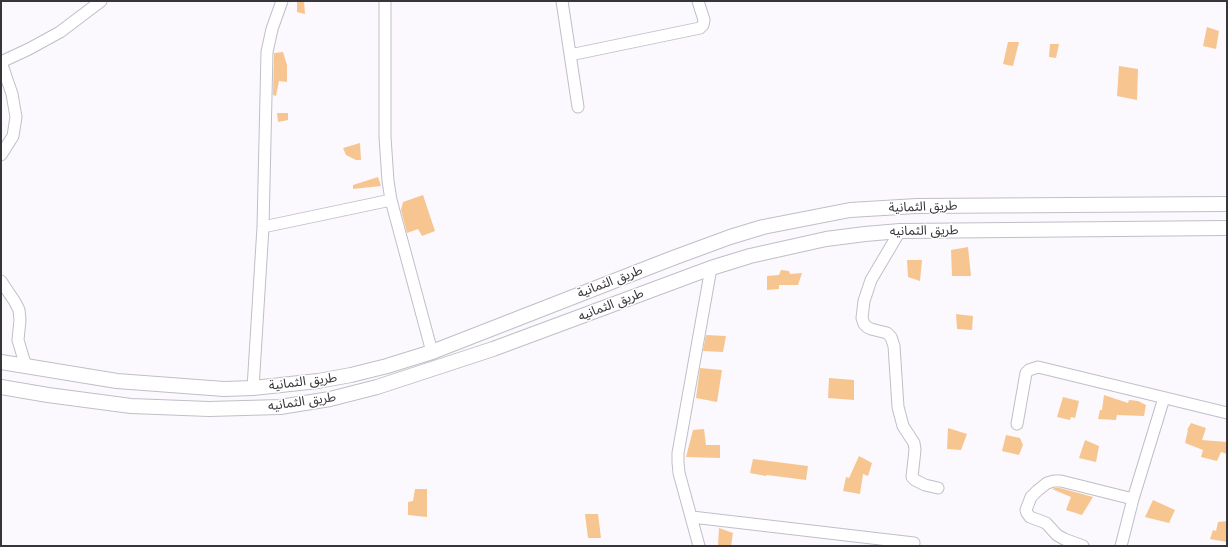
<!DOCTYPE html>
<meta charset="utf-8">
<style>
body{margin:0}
#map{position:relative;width:1228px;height:547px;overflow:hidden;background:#fbf9fe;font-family:Helvetica,sans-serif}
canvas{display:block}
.frame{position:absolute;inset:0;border:2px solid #363539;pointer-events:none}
</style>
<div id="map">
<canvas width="1228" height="547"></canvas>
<div class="frame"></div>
</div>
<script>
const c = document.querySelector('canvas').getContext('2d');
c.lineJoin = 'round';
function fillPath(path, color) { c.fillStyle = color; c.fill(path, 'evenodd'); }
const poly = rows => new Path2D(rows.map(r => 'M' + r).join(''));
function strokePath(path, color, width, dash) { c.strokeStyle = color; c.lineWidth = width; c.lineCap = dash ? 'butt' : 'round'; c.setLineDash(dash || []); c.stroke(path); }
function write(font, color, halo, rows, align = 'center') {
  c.font = font + ' Helvetica,"Noto Sans Arabic",sans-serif'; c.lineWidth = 3; c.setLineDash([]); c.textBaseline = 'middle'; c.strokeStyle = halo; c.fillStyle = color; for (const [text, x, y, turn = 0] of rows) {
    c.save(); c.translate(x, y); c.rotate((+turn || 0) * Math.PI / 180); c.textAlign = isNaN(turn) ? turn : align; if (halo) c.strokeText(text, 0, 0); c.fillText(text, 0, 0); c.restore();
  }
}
const building = poly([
 [297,1,304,1,305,14,297,12],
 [1207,27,1219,31,1216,49,1203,46],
 [1008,42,1019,42,1013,66,1003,64],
 [1050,44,1059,44,1056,58,1049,57],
 [283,52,287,65,287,82,279,81,276,96,273,95,274,53],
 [1119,66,1138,69,1137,100,1117,96],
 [277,113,288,113,288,120,278,122],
 [360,143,361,160,356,160,346,155,343,148],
 [378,177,381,186,353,189,353,185],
 [423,195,435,231,422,236,418,229,407,233,401,210,403,202],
 [968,247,971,276,952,276,951,250],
 [907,260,922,260,920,281,908,277],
 [781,270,789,271,790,274,802,273,798,285,779,285,779,289,767,290,767,276,779,275],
 [956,314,973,316,972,330,957,329],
 [706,335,726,336,723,352,703,351],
 [700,368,722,370,717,402,696,398],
 [829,378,854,380,854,400,828,398],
 [1104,395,1128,403,1129,400,1138,401,1146,405,1144,416,1117,415,1116,420,1098,419,1100,410,1102,410],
 [1063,397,1079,401,1075,418,1071,417,1070,420,1057,417],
 [1191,423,1206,428,1202,440,1227,442,1227,454,1221,452,1217,461,1201,457,1203,450,1185,443,1188,430,1187,430],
 [948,428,967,434,961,450,947,449],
 [704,429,706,445,720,445,720,458,686,457,693,430],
 [1006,435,1020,438,1023,445,1019,455,1002,451],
 [1085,440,1099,446,1096,462,1079,458],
 [859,456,872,463,868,476,863,474,860,494,843,491,846,477,849,478],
 [753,459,808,466,806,480,767,475,766,476,750,473],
 [1055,488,1060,488,1093,497,1082,515,1066,510,1071,497,1052,489],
 [415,489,427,489,427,517,408,515,408,502,413,501],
 [1153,500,1175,510,1169,523,1145,517],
 [585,514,598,514,601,538,588,538],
 [1227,521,1227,542,1210,539,1213,530,1216,531,1218,522],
 [719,528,733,533,731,546,718,546]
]);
const minor = poly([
 [385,1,385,137,388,181,391,200,432,352],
 [562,1,578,107],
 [570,55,700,28,703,25,704,20,698,1],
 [1,62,29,49,60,32,101,1],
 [1,62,12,94,16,117,13,136,1,155],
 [263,227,391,200],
 [900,231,871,280,864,301,862,318,864,324,867,327,871,329,887,333,891,337,894,346,898,407,903,426,914,443,915,450,912,477,915,480,925,485,938,488],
 [1,281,15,302,19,310,20,320,18,340,26,367],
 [253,388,263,227,267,52,272,29,282,1],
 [1017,424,1026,373,1029,370,1038,367,1227,413],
 [692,517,914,543],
 [699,546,679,473,678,462,678,453,711,268],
 [1083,546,1064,539,1057,535,1046,523,1030,517,1027,513,1026,510,1031,497,1037,491,1047,483,1054,481,1061,481,1133,499],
 [1121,546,1133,499,1164,398]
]);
const tertiary = poly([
 [1,362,117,381,224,389,253,388,318,381,351,375,387,366,432,352,673,258,730,237,763,227,850,210,917,206,1227,204],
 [1,387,48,395,131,406,209,409,280,407,330,399,377,387,493,349,711,268,750,256,826,239,865,234,900,231,1227,228]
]);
const streetNames = [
 ["طريق الثمانية",923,207,-2],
 ["طريق الثمانيه",924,231,-1],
 ["طريق الثمانية",610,282,-21],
 ["طريق الثمانيه",611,305,-21],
 ["طريق الثمانية",303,382,-7],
 ["طريق الثمانيه",302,402,-8]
];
fillPath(building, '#f7c58f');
strokePath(minor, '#c1bec7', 13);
strokePath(tertiary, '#c1bec7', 16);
strokePath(minor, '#fff', 11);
strokePath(tertiary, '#fff', 14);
write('13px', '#363539', '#fff', streetNames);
</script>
